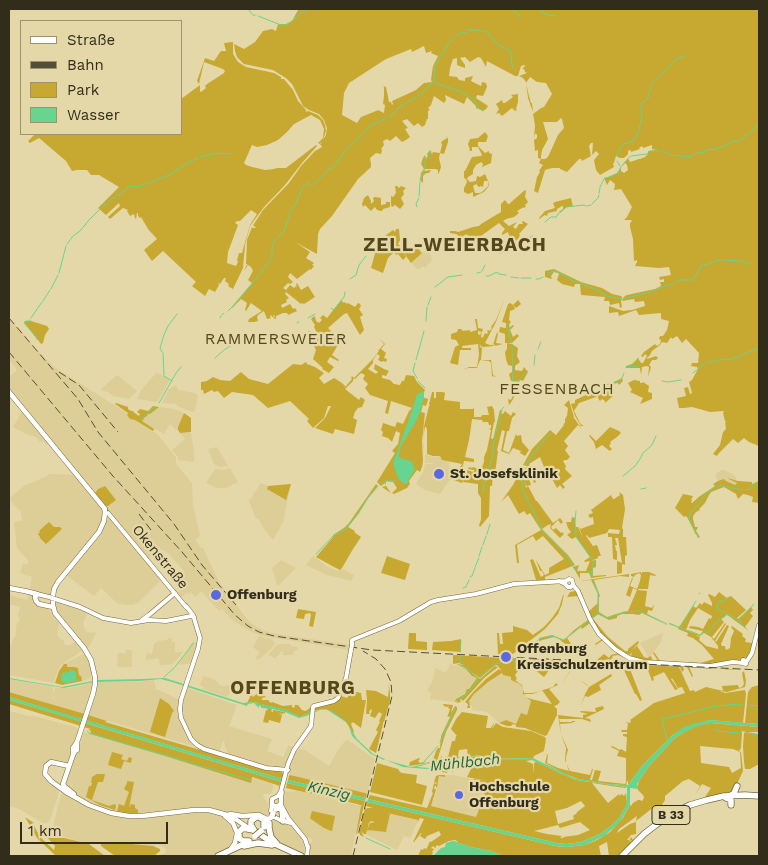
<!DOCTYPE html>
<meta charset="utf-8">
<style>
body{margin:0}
#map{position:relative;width:768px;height:865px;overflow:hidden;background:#e5d8a8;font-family:"Work Sans",sans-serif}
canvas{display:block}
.frame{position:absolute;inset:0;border:10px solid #322d1a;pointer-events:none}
.legend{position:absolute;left:20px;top:20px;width:162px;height:115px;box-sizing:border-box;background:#e5d8a8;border:1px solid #9d946f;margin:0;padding:6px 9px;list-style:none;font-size:15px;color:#322d1a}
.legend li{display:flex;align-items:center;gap:10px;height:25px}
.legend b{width:25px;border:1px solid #9d946f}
.scale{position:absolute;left:20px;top:822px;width:148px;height:22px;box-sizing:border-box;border:2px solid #322d1a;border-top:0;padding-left:6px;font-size:15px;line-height:18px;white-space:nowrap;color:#322d1a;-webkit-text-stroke:4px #e5d8a8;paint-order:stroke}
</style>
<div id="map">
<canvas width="768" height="865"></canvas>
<div class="frame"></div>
<ul class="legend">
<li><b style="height:6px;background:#fff"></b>Straße</li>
<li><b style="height:6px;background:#554e36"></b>Bahn</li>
<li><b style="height:14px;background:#c7a830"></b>Park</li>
<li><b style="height:14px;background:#67d58f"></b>Wasser</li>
</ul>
<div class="scale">1 km</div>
</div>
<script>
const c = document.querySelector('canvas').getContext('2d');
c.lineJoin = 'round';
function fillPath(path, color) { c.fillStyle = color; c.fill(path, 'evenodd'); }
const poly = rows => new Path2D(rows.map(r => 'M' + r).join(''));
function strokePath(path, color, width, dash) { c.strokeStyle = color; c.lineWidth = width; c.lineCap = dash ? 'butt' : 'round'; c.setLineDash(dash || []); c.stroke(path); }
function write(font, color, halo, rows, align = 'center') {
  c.font = font + ' "Work Sans",sans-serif'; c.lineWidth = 4.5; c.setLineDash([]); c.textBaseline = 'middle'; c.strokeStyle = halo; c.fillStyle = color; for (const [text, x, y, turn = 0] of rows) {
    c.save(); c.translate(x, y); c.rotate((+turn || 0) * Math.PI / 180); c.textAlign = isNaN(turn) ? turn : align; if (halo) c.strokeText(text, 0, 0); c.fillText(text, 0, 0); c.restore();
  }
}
const built = poly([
 [427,250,430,253,432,260,425,268,422,266,420,269,417,269,412,263,419,255],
 [9,317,35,348,54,367,128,414,127,415,130,419,135,420,157,434,176,457,176,464,192,483,193,505,200,536,195,540,201,548,203,548,219,582,250,623,262,630,270,633,350,645,349,650,276,638,263,636,252,632,235,622,222,609,219,611,201,591,195,597,191,592,189,594,187,593,182,597,180,597,176,593,181,590,176,585,182,580,179,575,184,571,168,553,159,548,146,560,162,579,139,602,132,605,127,605,117,603,101,588,94,596,66,575,60,582,54,597,32,591,30,587,32,577,20,573,23,564,27,564,29,561,17,548,14,522,22,521,21,512,12,503,10,498,24,486,45,477,49,474,75,475,49,443,47,445,44,442,40,442,36,437,26,434,13,427,24,408,9,390,9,377,17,370,9,359],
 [156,373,158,373,170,380,157,402,137,399,141,390],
 [117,375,137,391,129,399,113,396,108,392,100,390],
 [176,385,178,390,195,393,198,396,195,411,192,412,177,406,177,404,162,403,168,390],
 [159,407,175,409,184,413,178,427,178,430,176,430,170,424,164,434,156,429,154,430,141,421,148,414,150,414],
 [180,433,191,433,194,452,194,462,178,460,178,457,172,450,185,439],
 [217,447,223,457,228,466,220,467,215,465,213,462,208,449],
 [425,454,433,457,440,456,443,460,449,461,449,467,459,470,455,476,448,482,440,494,425,490,416,484,423,472,425,464,433,464,433,463,425,463],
 [230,468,238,482,226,488,217,488,206,483,215,469,223,470],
 [721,470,724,470,733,474,737,479,736,480,732,480,737,483,735,486,726,481,718,482,715,475],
 [261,483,269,486,291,484,283,522,273,540,264,529,258,518,256,519,249,501],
 [313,556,328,567,338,571,343,569,354,575,351,581,327,575,306,565],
 [281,560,296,568,278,586,277,585,272,568],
 [29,594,32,594,47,608,59,623,57,635,61,639,64,640,64,644,65,645,70,645,76,641,83,650,61,665,57,672,54,683,21,677,19,676,19,677,9,675,9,648,10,648,13,639,15,638,17,622,19,622,20,618,18,617,20,607,9,604,9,595,27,600],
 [54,602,81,610,87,614,83,623,85,630,87,632,96,633,89,647,86,649,56,612],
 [662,633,663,635,661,642,649,658,640,643],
 [259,636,273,640,275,643,271,649,258,660,255,657,258,655,259,652,253,647],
 [168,638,172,639,172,642,175,642,175,652,183,652,173,664,160,665,159,658,146,660,146,653,152,654,154,644,159,641,167,640],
 [193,642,198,643,192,663,180,665,179,664],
 [280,644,290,644,291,646,298,647,298,649,294,651,293,655,282,655,284,652,282,651,275,658,268,655,276,646],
 [126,650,132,650,132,667,117,667,118,653,126,653],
 [84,654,88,656,94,674,91,674,91,678,82,681,81,676,79,675,78,668,74,667,67,667,64,664],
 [450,664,455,666,457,664,467,670,472,676,477,678,469,689,467,689,465,693,456,699,455,702,430,699,431,693,427,691,433,680,435,668,446,673],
 [501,673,503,675,512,678,511,680,520,684,523,688,523,694,525,696,531,700,524,727,506,720,499,723,487,712,473,710,471,705,470,705,469,701,471,698,479,689,494,677,497,677],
 [203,676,214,679,221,686,225,686,227,684,232,690,227,697,203,689,204,687,200,685],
 [9,679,53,687,53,698,56,703,53,695,55,688,69,688,96,682,140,682,154,680,156,690,159,690,182,701,186,688,237,705,229,726,272,739,267,751,283,757,289,745,292,747,291,751,296,752,299,749,305,750,329,766,340,747,345,741,348,740,375,759,367,794,294,777,289,774,290,767,270,767,228,754,224,743,225,741,223,741,220,751,204,747,196,743,193,746,9,692],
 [9,711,29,716,34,716,75,727,80,730,69,760,66,764,49,762,44,775,44,777,46,779,48,779,60,789,50,820,47,823,43,823,19,809,9,806],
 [84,732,165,756,251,782,252,778,270,783,273,785,273,788,270,794,264,794,263,797,268,803,269,815,265,815,258,812,227,818,236,831,233,845,226,852,215,856,159,856,166,852,165,848,157,844,154,846,120,842,89,844,65,837,52,832,58,805,76,753,78,752,79,746],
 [440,775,453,775,485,782,487,786,485,793,476,817,431,806,438,785],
 [297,791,361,806,351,856,309,856,310,844,313,839,305,836,296,827,289,817,284,807,283,796,284,792],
 [390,814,418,820,410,838,404,836,397,850,367,835,367,830,386,832],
 [275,819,289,824,302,836,304,841,305,855,281,846,276,841,271,832,272,824]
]);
const green = poly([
 [291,9,759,9,759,446,749,442,744,438,738,443,733,439,719,453,717,456,713,454,720,445,723,432,726,429,725,422,727,423,725,421,723,413,724,411,710,412,692,407,684,408,679,408,677,398,686,396,684,388,688,387,690,394,692,393,689,382,692,380,698,369,697,367,691,366,692,363,698,363,699,353,686,339,682,343,677,336,672,339,671,337,667,343,662,342,660,345,652,351,650,355,647,358,647,359,656,356,658,358,656,360,652,360,649,365,651,367,648,377,649,367,647,366,642,367,641,375,640,368,626,368,626,366,632,364,638,358,641,363,643,363,647,356,645,354,643,357,641,356,644,352,655,344,657,346,660,344,661,340,659,339,660,336,663,336,667,330,669,321,661,319,661,313,639,315,636,310,619,316,618,312,609,313,609,306,623,311,632,310,645,306,644,301,635,302,634,299,622,301,623,298,625,296,627,295,655,289,661,286,660,282,664,282,664,279,660,280,659,277,671,275,669,267,659,268,635,266,637,262,637,260,634,261,633,239,630,227,630,223,632,221,631,220,624,220,627,217,632,207,621,189,614,190,615,184,610,180,607,185,604,178,606,177,607,178,617,173,621,167,621,171,624,173,628,170,627,165,625,163,622,165,628,158,630,162,639,159,640,159,645,157,648,154,648,151,656,150,652,149,652,145,643,148,642,146,639,148,640,149,631,152,631,150,628,151,628,154,624,158,620,158,616,156,614,163,613,164,614,167,600,175,596,170,594,160,599,154,596,151,592,155,593,143,591,143,589,146,591,156,582,161,581,159,579,159,567,172,560,169,560,168,552,168,545,170,538,193,534,191,537,177,540,172,539,171,543,165,539,163,541,159,538,158,538,150,535,151,534,140,537,138,537,134,535,134,534,138,535,125,533,114,541,108,544,107,552,94,546,83,537,82,530,77,526,83,529,96,531,103,532,103,533,112,528,98,526,82,523,78,519,76,527,73,525,72,524,69,522,69,525,66,525,65,521,66,518,76,515,76,487,61,486,67,481,58,478,57,470,62,465,57,460,58,465,65,465,68,457,65,457,58,453,59,450,68,449,76,457,77,459,80,465,81,465,78,473,76,471,81,481,86,482,82,486,83,487,87,483,96,477,95,476,98,488,106,486,109,483,111,476,108,476,106,467,97,464,104,445,95,446,100,444,103,434,96,431,105,428,108,430,110,428,111,428,119,427,119,425,125,422,127,418,123,414,126,407,119,402,121,408,128,405,129,410,137,406,140,402,142,396,136,390,141,387,139,383,141,384,145,381,149,382,150,381,154,376,153,370,158,371,164,371,167,358,179,332,216,320,229,318,234,317,254,295,242,310,252,306,258,314,263,312,265,314,266,311,270,310,269,297,279,290,273,288,277,293,282,290,284,288,283,283,288,286,290,290,285,294,288,296,286,297,287,296,284,297,283,301,290,308,286,315,297,304,304,302,303,301,304,286,292,285,294,289,298,286,300,287,302,281,305,282,308,290,304,293,309,295,308,297,311,288,315,287,313,283,313,276,316,276,319,274,318,275,315,273,316,274,319,271,315,270,316,271,318,267,319,264,311,258,315,257,317,258,321,254,322,248,322,249,319,265,309,262,311,251,303,246,311,245,310,247,303,241,299,232,308,231,308,229,310,252,283,248,280,253,271,251,267,248,265,244,271,246,266,248,265,246,264,247,240,252,227,253,228,256,228,254,226,253,226,254,224,263,210,289,183,301,166,315,151,322,147,322,146,320,145,326,135,327,128,324,120,319,114,309,110,303,106,292,84,286,78,273,70,244,64,237,57,235,51,234,44,244,49,255,42,263,31,272,29,276,31,278,24,286,24,292,21,298,10],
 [424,46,426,53,432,51,431,53,438,56,433,66,431,80,432,82,424,83,416,90,392,101,393,104,392,105,391,102,389,102,386,87,383,86,384,87,384,96,383,104,385,105,384,113,378,110,376,111,361,117,357,123,342,115,344,93,349,83,386,59,411,49,412,52],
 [561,118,562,119,564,128,558,135,548,157,545,159,541,159,541,156,542,150,548,139,543,122,557,122],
 [233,42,233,54,238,62,246,67,274,73,281,77,281,79,284,79,293,90,298,101,306,110,306,112,308,111,318,115,323,120,325,125,326,131,323,140,320,144,318,143,323,138,324,129,320,120,311,115,294,124,287,132,278,140,267,145,257,147,252,145,244,163,246,165,252,167,265,170,274,169,277,168,286,168,316,145,317,146,302,163,285,185,264,207,250,226,245,245,243,268,233,289,228,286,229,284,225,281,226,278,224,278,220,284,218,283,219,285,215,292,209,289,205,296,192,286,196,282,163,251,152,261,149,257,144,250,157,239,148,229,141,217,140,218,138,216,138,213,137,213,136,219,135,218,134,214,130,216,127,211,128,210,123,208,110,219,108,217,120,206,119,203,106,215,98,208,119,187,99,175,91,175,87,170,77,170,72,171,66,161,39,138,30,143,28,141,35,134,181,134,181,99,200,85,200,91,201,92,206,88,205,86,207,84,224,73,225,71,223,69,204,62,199,84,197,81,205,58,214,61,221,51,226,51,224,43],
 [251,210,257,214,250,225,242,253,239,253,237,260,238,262,236,266,227,263,228,252,238,225,235,223,237,221,240,221],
 [518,94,518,102,516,109,517,110,515,111,512,108,502,116,499,113,496,114,499,109,496,104,502,100,503,103,505,103,513,97,511,95],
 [485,132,488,136,486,142,478,142,478,146,485,153,489,151,489,153,492,154,491,163,482,167,483,164,481,162,476,165,473,170,473,174,468,177,467,179,470,182,476,181,477,176,480,177,485,174,488,181,484,181,483,187,481,186,479,187,476,184,473,186,475,193,480,193,483,191,488,186,489,181,489,185,488,187,484,192,473,197,473,192,468,194,464,192,464,188,467,182,466,179,464,178,464,171,465,171,472,157,481,156,482,155,478,147,472,147,472,151,469,151,470,150,468,144,470,139,478,138],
 [446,135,448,139,448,142,444,154,440,153,439,158,441,167,439,173,438,174,438,170,436,169,425,169,424,171,431,170,429,173,426,173,423,176,423,183,420,180,421,173,424,169,421,164,423,158,425,155,426,159,428,156,427,154,430,150,432,154,433,152,440,153,442,145,441,142,447,138],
 [395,186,397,186,399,188,401,186,406,188,403,191,404,194,401,198,404,204,400,209,395,205,392,207,391,205,391,196,393,197,396,193],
 [525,190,526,191,525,197,528,202,525,205,526,207,522,208,517,211,519,213,514,217,506,219,503,221,509,226,517,222,513,227,516,229,519,224,523,224,522,222,523,221,528,224,519,234,520,235,519,237,519,238,517,240,507,244,506,243,510,240,508,232,502,235,502,233,505,229,499,223,481,236,491,240,483,238,471,240,467,234,463,236,466,241,465,241,462,237,457,240,458,235,456,234,450,233,450,231,455,231,458,232,473,227,479,226,481,224,501,212,501,204,505,200,508,204,507,204,509,204],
 [368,195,371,201,371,204,374,201,373,198,375,197,381,198,381,205,386,204,386,202,390,202,390,207,383,209,383,210,381,211,377,210,375,207,371,211,365,205,363,207,362,204,364,198],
 [571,198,573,207,567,207,560,213,559,212,563,209,563,206,562,206,557,209,557,211,548,213,547,216,545,215,539,219,539,218,545,211,555,208,553,203,555,202],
 [396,229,399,229,400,240,398,244,400,246,396,251,401,248,406,257,403,260,398,254,396,255,394,252,388,258,383,273,371,268,376,250,384,243,381,239,393,230,395,232],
 [403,245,405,245,406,248,410,247,411,250,417,247,422,253,411,263,404,253,402,247],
 [554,269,581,282,602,288,612,294,621,296,622,297,621,302,622,307,620,308,619,303,610,305,609,301,604,301,605,297,581,295,580,284,575,284,574,287,562,284,557,280,559,274,558,273,554,272,551,276,552,279,545,277,545,271],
 [505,298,496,322,485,343,490,345,493,345,497,332,498,334,496,343,503,344,495,346,494,344,493,346,483,347,481,346,479,343,481,348,485,347,482,348,481,360,491,360,493,375,496,377,492,376,491,363,489,361,480,360,477,368,468,368,462,370,469,367,477,367,479,355,478,344,462,346,462,347,463,348,471,348,471,350,460,350,458,365,450,363,455,347,459,345,456,340,451,339,451,334,457,332,458,329,461,329,463,331,470,330,470,332,477,330,475,319,477,319,478,328,483,329,482,332,478,331,478,334,480,335,482,332,481,337,484,338,483,337,485,333,487,334,488,332,487,331,488,330,490,331,492,328,491,327,496,320],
 [341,300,344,303,345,302,347,304,348,303,355,307,358,303,360,304,361,306,359,309,363,315,360,317,364,330,360,335,347,313,344,314,328,328,331,331,329,335,333,339,335,337,339,343,332,355,339,360,338,361,330,357,327,362,334,367,329,373,322,369,323,368,313,359,316,350,313,344,316,343,315,341,319,337,314,327,315,325,311,319,314,316,315,317,316,321,319,323,322,320,320,318,323,315,327,318],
 [518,300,521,304,516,308,513,305,515,309,510,311,509,320,511,322,509,324,509,328,513,325,514,326,510,330,513,337,517,334,519,336,512,343,505,343,505,334,499,332,500,327,506,328,506,323,502,322,508,304,510,303,513,305],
 [25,321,31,321,47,326,49,329,45,335,43,343,41,344,33,334,24,322],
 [379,338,385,344,381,349,386,353,384,358,387,359,386,362,383,361,382,362,378,360,380,356,377,354,373,360,373,363,368,369,376,374,378,372,374,369,375,364,384,369,389,371,386,376,382,375,382,378,390,380,394,384,400,385,402,381,404,381,406,375,414,376,417,382,425,390,422,397,428,399,430,393,426,406,423,405,421,412,425,413,422,441,423,461,422,467,420,472,417,470,409,481,410,484,407,488,394,494,392,493,397,488,393,482,386,481,386,486,391,493,382,487,386,486,385,483,381,486,377,482,395,453,392,451,398,444,400,433,396,431,392,442,388,438,382,436,383,432,381,430,383,423,395,427,397,422,403,424,409,411,412,408,391,401,388,414,385,413,388,401,370,395,365,388,368,384,363,379,365,375,361,373,358,376,361,379,358,376,355,379,354,378,372,360,379,351,378,351,384,344],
 [507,343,512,344,518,348,517,356,520,362,515,366,515,370,522,371,524,367,528,372,523,381,520,380,519,382,521,383,512,401,509,405,508,399,511,400,518,382,511,381,509,374,512,372,512,366,508,365,506,359,505,352,507,349],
 [306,362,307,364,315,367,324,373,319,378,324,384,334,378,342,383,346,387,346,386,352,379,351,378,352,376,354,378,353,380,353,381,345,389,359,400,361,397,365,400,362,407,358,408,355,412,353,418,357,420,354,434,335,429,333,434,315,428,325,418,331,406,328,406,324,418,313,428,307,421,309,419,290,401,268,408,253,395,232,392,224,398,218,391,214,392,212,390,204,394,203,390,201,390,201,382,207,381,213,377,220,380,230,381,241,372,249,379,268,384,293,364,301,365],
 [622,378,623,381,619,385,618,383,607,385,600,391,602,394,609,390,611,389,612,391,610,393,613,396,605,403,605,401,602,399,600,401,598,398,598,395,596,397,579,403,574,411,580,423,582,425,584,426,581,426,575,416,571,404,575,403,575,400,586,395,585,391,589,390,591,394,602,389,606,384,612,383],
 [634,380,640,381,640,383,642,383,643,382,649,386,648,392,652,393,652,399,640,404,643,398,630,392,632,390,628,383],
 [432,392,434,392,434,398,436,398,436,392,443,392,445,393,444,400,460,402,460,409,473,409,474,407,474,417,481,417,482,415,489,415,487,407,492,406,494,410,495,422,494,422,491,438,493,439,500,410,502,410,501,413,503,414,505,411,511,416,513,412,516,414,512,418,509,431,507,431,503,450,509,453,516,434,517,436,521,435,522,442,529,450,525,456,520,453,521,451,513,448,509,454,501,451,505,431,502,430,497,450,498,451,495,473,493,473,492,486,490,486,489,516,480,527,479,525,481,520,481,498,478,493,478,484,463,482,464,479,462,483,451,479,455,476,462,464,442,460,440,456,433,456,427,454,427,429,425,426,423,440,424,452,423,443,424,426,429,406,430,406,429,404],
 [472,419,482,420,483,422,488,422,489,425,491,425,491,428,489,429,491,430,487,450,484,457,484,462,481,470,473,467,472,468,469,467,468,469,474,470,474,472,462,469,464,461,474,462,474,459,465,457,469,440,471,427,469,427,471,427],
 [569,400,574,417,573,418,574,418,582,429,578,425,564,441,568,446,565,450,570,457,567,460,565,460,563,461,566,466,565,469,572,476,562,484,565,487,563,489,560,485,557,488,551,477,548,478,546,474,548,471,546,472,540,457,529,464,536,482,534,483,528,467,526,469,531,485,526,486,524,480,526,488,528,486,536,501,537,501,553,523,560,518,563,522,561,524,558,520,551,527,553,530,556,528,561,533,562,532,564,534,560,538,550,528,551,524,548,525,542,529,568,555,575,565,545,577,545,580,577,579,538,581,538,580,536,580,530,560,533,559,541,577,544,575,542,571,540,571,536,560,545,575,549,573,549,568,564,559,543,536,536,541,533,536,517,545,519,563,517,563,515,545,541,530,530,513,527,515,524,511,519,514,508,495,501,502,513,485,522,467,524,468,524,470,527,466,523,465,532,449,550,430,556,435,564,425,563,424,565,423,565,419,567,416,568,408,564,405],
 [116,403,128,407,128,409,131,411,134,411,133,412,139,416,140,414,137,412,140,409,148,411,153,406,159,407,150,414,148,414,147,416,145,417,142,421,154,429,153,431,135,420,130,419,127,415,128,413,115,404],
 [184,413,191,418,191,432,180,433,178,430,178,427],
 [610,427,619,431,621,433,617,437,610,442,611,443,609,446,612,449,610,451,602,445,596,449,594,442,589,436,590,435,596,441],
 [727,478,738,481,752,482,752,484,759,481,759,503,752,502,753,497,748,495,743,494,738,499,736,494,724,487,711,492,709,495,705,503,699,509,700,510,696,512,693,516,693,519,695,527,698,527,696,531,700,537,698,538,687,517,685,516,684,517,675,508,683,494,693,496,691,500,692,500,691,503,692,503,700,496,715,486,713,484,718,481,724,479,726,481,735,485,737,483],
 [291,484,286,500,267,489,268,486],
 [376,484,378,486,368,498,358,514,348,527,355,531,354,532,361,537,353,549,342,568,340,570,334,567,316,557,333,537,333,535,344,528,349,523],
 [105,486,116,500,108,506,106,506,95,493,98,489],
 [619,492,623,495,625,509,622,528,623,529,623,537,626,537,627,555,625,556,625,565,622,564,622,573,617,574,617,561,622,563,618,538,615,538,617,545,615,545,616,551,617,551,617,560,613,559,612,537,608,537,608,533,619,534,620,530,609,529,607,533,589,538,587,535,586,536,593,546,597,545,601,556,598,556,598,558,591,561,596,560,596,567,593,568,593,576,606,575,606,576,591,578,589,573,580,573,580,579,573,567,579,565,577,571,586,571,590,561,585,562,584,561,590,557,576,537,572,539,567,535,571,532,568,528,566,522,571,522,572,517,575,518,575,527,578,527,583,538,579,527,581,529,583,528,594,524,593,517,590,518,588,515,593,513,591,510,611,495,613,499,614,499,620,495],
 [49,522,54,527,60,527,62,529,46,544,40,538,40,537,38,534,40,532,39,531],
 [387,556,410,564,405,580,381,573],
 [641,572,642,575,642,572,649,572,656,575,655,576,650,575,648,589,638,589,638,590,647,591,645,606,652,608,654,605,654,606,652,611,648,610,647,614,667,625,642,613,639,615,633,614,622,614,617,616,617,618,609,620,598,614,593,618,591,617,592,618,591,619,578,589,580,589,588,612,598,603,598,594,591,580,580,581,629,574,629,577,620,576,594,580,600,596,599,597,599,612,607,617,616,614,628,611,637,590,633,588,630,597,626,595,632,578,633,578,630,586,637,589,640,581,641,575,639,573,635,575,634,577,631,576,631,574],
 [576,591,580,596,589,621,596,631,611,646,628,659,618,655,612,656,613,657,610,660,609,659,606,660,597,660,604,654,609,658,611,655,618,653,603,640,596,645,595,644,602,639,590,623,582,629,581,627,567,638,572,645,581,652,588,655,590,659,589,659,588,656,581,653,573,646,563,657,570,648,559,639,554,637,539,641,539,638,552,635,564,640,574,630,588,620,579,596,567,597,570,592],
 [719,592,727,598,731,596,746,610,737,618,738,619,751,607,753,610,750,613,753,616,745,627,749,631,726,614,726,616,721,619,724,622,712,637,714,639,725,623,726,624,718,636,715,641,716,642,727,625,729,626,721,644,722,646,725,646,726,650,730,648,731,638,734,631,731,627,732,626,743,634,742,636,746,639,745,642,753,643,751,652,747,658,742,660,713,665,644,661,631,656,632,652,630,655,628,654,629,657,623,654,604,638,591,620,593,619,594,620,608,637,625,651,628,651,628,649,638,641,639,643,635,646,633,650,636,646,639,644,637,646,644,657,647,658,651,656,653,661,658,661,653,653,654,652,660,661,700,663,714,659,702,645,693,638,687,636,688,633,678,629,678,627,669,624,670,623,679,627,693,606,696,608,700,603,702,605,704,602,712,606,712,603,708,595,709,594,715,597],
 [698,608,712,616,711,619,709,618,703,629,698,627,690,626,689,628,703,631,700,635,686,630,690,620],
 [704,633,711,637,718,646,718,649,706,646,699,640,700,637,695,635,700,636],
 [564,594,562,604,558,614,545,629,513,654,498,654,497,633,499,633,500,644,503,644,502,633,513,632,513,626,527,630,533,635,544,627,552,618,559,608,563,595,564,596],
 [298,609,316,612,313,627,309,626,311,615,310,613,305,614,304,619,296,618],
 [409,633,416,633,416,641,427,642,427,650,408,649],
 [461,639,461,652,432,650,433,642,451,641],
 [453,655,503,658,506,659,505,661,509,661,513,658,520,658,605,663,603,664,597,662,599,666,594,669,587,662,576,663,560,686,576,662,560,661,559,662,555,662,544,677,530,666,534,660,527,659,515,675,517,679,515,680,522,685,524,693,533,693,553,687,556,683,558,685,549,689,560,702,557,705,554,706,557,709,557,715,547,735,545,736,525,728,516,727,516,725,513,724,511,726,507,726,499,723,506,720,516,724,521,713,527,715,531,701,523,694,523,688,520,684,511,680,511,677,503,675,502,673,488,682,474,694,469,701,470,705,468,705,470,706,470,708,467,708,468,704,465,702,474,691,486,679,499,669,502,671,497,665,494,666,480,678,470,671,480,679,495,666,498,667,484,678,465,699,463,701,461,699,460,700,461,702,456,703,458,701,455,702,456,699,465,694,467,689,469,689,477,678,472,676,466,669,457,664,464,665,459,663,453,664],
 [542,690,552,704,531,699,526,697,524,694,533,694],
 [607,663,744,670,689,667,693,676,692,677,687,667,683,667,684,670,682,672,680,667,679,667,690,691,694,690,695,692,706,687,723,691,722,686,738,685,739,688,742,687,744,684,742,673,744,671,746,681,745,687,727,692,720,691,725,693,745,690,746,694,743,723,709,720,674,734,642,766,628,785,628,781,627,781,626,785,608,784,578,779,565,774,545,763,547,755,543,753,548,755,547,763,558,768,569,771,565,760,566,748,561,734,558,715,583,718,583,715,588,714,580,712,581,711,596,712,595,708,603,706,604,709,585,718,590,719,591,722,582,719,559,719,560,722,572,722,572,721,575,721,575,722,573,722,572,723,560,724,561,734,568,750,566,757,566,763,570,771,590,775,592,769,593,769,590,780,592,780,595,770,601,771,598,781,625,784,626,782,626,758,617,756,619,751,611,747,612,746,620,750,621,749,626,752,627,737,623,736,623,734,627,734,627,732,622,732,621,730,627,730,628,724,626,722,630,723,631,721,630,720,654,703,685,693,682,687,678,688,672,678,671,679,678,689,675,690,664,672,653,677,654,680,652,681,646,665,628,664,642,700,640,701,636,694,635,694,623,668,622,664,611,663,602,666],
 [64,664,67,664,67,667,74,667,78,668,79,675,81,676,82,681,62,685,55,683,59,671],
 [594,670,580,680,586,684,589,687,611,674,612,676,599,685,601,690,588,697,585,696,581,706,585,694,589,687,580,680],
 [388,681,390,692,390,701,384,722,383,722,383,724,376,753,369,749,378,732,376,730,380,722,379,721,382,714,379,712,375,718,370,716,372,710,371,709,369,712,370,714,366,714,367,700,366,690,376,691,388,697,389,689],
 [759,685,759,724,745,723,748,692,752,687],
 [249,689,253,697,259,692,266,697,262,698,262,700,268,700,271,703,272,702,283,706,292,705,292,707,294,708,295,705,298,705,302,710,306,711,311,707,311,712,302,716,298,716,285,710,260,704,264,706,262,707,260,706,258,703,253,702,247,703,250,697,248,694],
 [352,691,361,693,362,700,366,700,361,728,353,722,351,724,354,732,353,733,346,722,329,710,323,709,314,711,314,708,334,702,341,696,347,698],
 [9,692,85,714,83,715,85,716,84,720,9,697],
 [160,698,169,704,174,711,172,713,165,737,150,732],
 [9,700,83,722,81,726,9,704],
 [443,704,453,705,451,713,455,706,457,707,457,710,446,732,437,761,436,763,435,762,409,766,410,762,419,758,420,759,418,761,420,763,424,762,427,758,424,763,431,762,434,757,436,751,438,748,440,748,441,736,450,717,447,716,448,715,450,709,448,708,449,706,447,707,444,706],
 [268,708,272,709,271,711,273,712,273,710,285,712,285,713,282,714,278,713,282,715,280,723,269,720,268,723,263,722,266,710,268,710,267,709],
 [462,712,488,716,486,728,491,728,495,721,492,729,496,723,503,727,531,731,545,737,546,739,544,751,534,756,533,758,488,759,479,755,468,757,467,749,459,750,458,756,459,758,454,760,478,756,482,757,485,760,438,767,440,762,443,762,440,761,442,755,442,758,446,759,447,756,448,757,452,741,455,741,456,736,457,736,451,729,456,719],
 [88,715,107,721,105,722,207,752,213,753,276,771,281,771,284,775,282,779,85,720,87,716,89,717],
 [85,723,282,782,281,786,280,786,252,777,251,783,165,756,90,734,91,731,88,730,91,729,83,727],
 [710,723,759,727,759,732,747,732,759,734,759,764,750,769,745,769,744,762,743,746,744,733,747,732,741,731,742,732,741,748,739,751,741,752,743,771,737,784,736,784,734,785,735,787,736,787,734,794,712,797,680,809,655,824,634,842,630,840,630,839,631,837,633,840,635,839,639,836,638,835,642,834,661,819,661,816,664,815,666,817,687,805,703,800,711,788,702,784,695,795,700,786,689,779,683,781,665,796,665,800,657,813,655,806,636,821,637,816,619,829,617,833,630,824,636,822,636,834,631,835,627,840,629,840,633,843,621,856,609,856,607,842,599,846,601,856,503,856,491,851,471,847,460,843,457,846,458,842,457,841,455,840,449,841,439,846,437,845,435,848,433,846,431,848,434,849,432,852,433,853,431,856,418,856,421,849,423,850,424,848,426,849,427,848,430,841,431,842,441,835,439,831,427,836,425,839,420,836,422,833,421,833,414,842,413,842,424,819,420,818,417,823,418,820,387,813,390,814,386,832,367,830,370,823,375,822,371,821,369,823,366,834,364,834,361,831,364,837,360,835,360,834,359,834,365,808,367,809,367,808,373,808,366,806,367,802,555,846,567,847,585,845,597,840,610,832,622,819,630,805,631,806,633,803,638,800,640,800,642,801,643,800,644,797,643,795,638,790,637,787,639,781,649,766,675,738,689,729,702,724],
 [700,746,721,748,733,749,740,752,741,768,732,773,729,767,701,763],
 [112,752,123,755,121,759,127,761,129,757,132,758,131,763,124,761,121,769,108,765],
 [496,760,532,760,526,761,533,764,534,774,534,763,536,762,533,760,562,774,576,780,626,787,626,788,618,787,592,783,608,803,619,794,620,796,621,794,623,795,624,796,626,793,627,803,626,806,619,818,612,825,600,834,581,842,566,844,557,843,368,799,370,795,427,808,433,793,432,792,434,783,436,784,437,783,434,782,436,776,439,775,445,775,445,777,439,776,437,788,435,785,434,789,436,789,431,806,476,817,485,794,483,793,486,787,484,784,479,782,475,785,473,790,474,791,472,790,474,779,487,781,467,777,472,767,471,764,451,767,453,768,453,774,452,769,448,769,447,773,438,771,437,770,438,770,438,768],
 [581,801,585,806,577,812,577,813,573,816,574,819,558,824,555,811,567,808],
 [580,822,590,830,578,835,563,837,564,838,560,838,562,836,547,834,534,831,558,825,560,828],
 [377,763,398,769,400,772,402,773,417,775,416,783,427,786,422,805,370,792],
 [97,774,105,774,103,782,98,782,92,800,109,806,115,804,116,806,115,810,100,805,86,797,89,786,91,786,92,783,91,782,92,777],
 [290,775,365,793,367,794,366,798,288,780,289,776],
 [127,781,134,782,129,808,131,804,135,805,135,808,138,810,138,815,134,815,119,812,117,811,119,804,124,806,129,792,124,789,127,783],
 [287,783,365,801,357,834,356,834,361,806,363,806,357,804,286,788],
 [312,811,335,816,332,831,331,831,324,828,311,819,310,818],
 [25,817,34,823,33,824,40,837,54,850,55,846,46,836,40,827,60,837,89,844,105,856,56,856,37,838],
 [102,843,121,843,153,846,160,849,160,851,154,856,115,856,101,846,101,844]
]);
const water = poly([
 [423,392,424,392,424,397,420,412,416,421,400,448,399,456,400,458,411,461,415,469,408,481,408,483,404,484,398,478,393,463,412,411,417,394],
 [71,669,76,672,76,678,77,681,67,683,61,681,62,673,69,672],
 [9,678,62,687,98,680,143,679,165,678,243,703,253,702,287,710,298,716,302,716,311,712,326,709,332,711,346,721,349,726,357,739,373,754,385,759,384,760,371,754,352,736,349,726,346,722,326,709,323,709,306,716,299,718,285,712,272,709,261,708,261,707,264,706,259,704,259,708,254,703,248,704,247,706,172,682,161,679,140,681,94,682,64,688,9,679],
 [9,697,282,779,282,782,9,700],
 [709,720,759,724,759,727,710,723,695,727,683,733,675,738,649,766,637,784,638,789,630,788,630,805,619,823,604,836,585,845,567,847,555,846,367,802,368,799,557,843,566,844,581,842,600,834,612,825,619,818,623,811,627,803,627,787,576,780,562,774,554,770,532,760,496,760,426,769,403,767,386,760,411,767,435,762,417,767,430,768,485,760,482,757,478,756,465,758,479,755,488,759,533,758,574,778,608,784,628,785,642,766,674,734,684,727,693,724],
 [288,780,366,798,365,801,287,783],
 [453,841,458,842,457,846,460,843,471,847,491,851,503,856,433,856,441,848,445,847,446,843]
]);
const stream = poly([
 [248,9,252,14],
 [512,9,521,17],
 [538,9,545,14,553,16,556,15],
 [253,15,255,15],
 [258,16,281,25,286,25,292,21,304,11,309,9],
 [467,30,475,30,487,32,497,44,509,50,512,55,511,60,513,68],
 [455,36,458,34,467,32],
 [434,82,435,66,448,44,454,38],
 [435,83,462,92,474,100,479,108,483,111],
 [651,84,677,59,685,56],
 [641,105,642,103,648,98,651,87],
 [388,117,391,116,401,106,419,95,432,83],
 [751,132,759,123],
 [738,141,744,138,746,135,749,133],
 [663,151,671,155,691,157,694,154,703,152,707,150,716,149,727,145,732,141,737,141],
 [616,156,619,150,622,146,624,144,633,141,638,133,642,118,641,106],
 [631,156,647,154,650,151,659,151],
 [200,157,217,153,230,154],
 [629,157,630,157],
 [617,161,620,166],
 [622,166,627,160],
 [334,167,345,151,365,132,368,127,386,118],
 [420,180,425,168,425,161,431,151],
 [312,186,329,169,332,168],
 [600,187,604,179,618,173,621,167],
 [599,193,600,188],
 [419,196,420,182],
 [592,204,598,198,599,195],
 [587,206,591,205],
 [417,207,416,204,419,198],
 [100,209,113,198,115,198,130,186,136,187,149,183,169,175,187,163,198,158],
 [290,215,289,213,295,205,303,187,307,183,310,185],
 [556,217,558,214,566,207,584,205,586,206],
 [545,222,551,217,556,217],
 [277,238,284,231,289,217],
 [523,240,525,238,530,240,531,236,533,236],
 [67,244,73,236,80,231,89,220,99,210],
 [516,244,518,245],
 [521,245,522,244],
 [370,252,375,248],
 [499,253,506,252,508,249,512,247,514,243],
 [272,258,272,246,276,239],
 [726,260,740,261,751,264],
 [482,271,485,265],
 [59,273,66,246],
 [477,273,481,272],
 [548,273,555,271,568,277,572,281,595,289,607,296,622,299],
 [260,274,271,259],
 [486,276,489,276,497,272,499,274,506,275],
 [511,277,519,278],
 [521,278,531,278],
 [350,279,356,275,359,265,366,256],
 [536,279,539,279,543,277],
 [693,280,702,265,708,264,717,260,724,260],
 [676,282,680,280,692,280],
 [435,287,448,277,462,275],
 [51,289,58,275],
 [246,291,259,275],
 [623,299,650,292,665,286,673,284],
 [43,301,50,290],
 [428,305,431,297],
 [331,308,334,310,344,297,345,292],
 [228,311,237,302,245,292],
 [222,315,224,313],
 [31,318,42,302],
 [220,318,221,316],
 [308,318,315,314],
 [30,320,30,321,26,321,24,323,37,338,36,339],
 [426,321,427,307],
 [297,323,299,322],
 [509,324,509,336,512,342],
 [309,331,313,340],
 [512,345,513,384],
 [538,349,541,342],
 [757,349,759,348],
 [162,352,160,348,164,335,168,326,177,314],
 [163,353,164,375],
 [215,358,224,350,232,345],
 [416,360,424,331],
 [716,361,719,360,732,359,756,349],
 [415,363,413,371,417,378],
 [635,363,638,358],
 [707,363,714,361],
 [534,365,535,355],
 [626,367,639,366],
 [693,373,705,363],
 [164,376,172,381],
 [418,381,425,388],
 [515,381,519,380,528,371],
 [662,381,668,382,681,380],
 [591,394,603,389,607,385,620,380,622,378,624,373],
 [159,403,176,373,181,367],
 [502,409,504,407],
 [141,419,155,407],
 [494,439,502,410],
 [492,459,494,440],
 [525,465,545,439,551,434],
 [523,474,522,489,542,529],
 [623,476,635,466,640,459,643,453,652,445,656,436],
 [380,484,386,481,396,481],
 [641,489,646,488],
 [483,493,484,484,489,472,491,460],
 [576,511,575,521,576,537,591,558,594,560],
 [542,530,565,553,573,566],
 [695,532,689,519,690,513,699,504,705,494,709,491,716,486,718,487,721,485,731,488,744,490,750,489,753,485,759,483],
 [695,533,699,537],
 [487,534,490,524],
 [483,545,486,536],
 [316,554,333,536,340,533,347,528,358,514,368,498,378,486],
 [479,556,482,547],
 [475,567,479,558],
 [573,567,576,571,589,572,592,573],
 [470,577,472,576,475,568],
 [592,577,592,571,594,561],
 [593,581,598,593,598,614],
 [463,588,466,587,469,580],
 [699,594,700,593],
 [726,614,716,607,719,602,725,600,729,597],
 [727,615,729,615,737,620,745,628],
 [592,618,598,614,608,618,624,612,640,611,667,624],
 [721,619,725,616],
 [739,620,754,604],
 [670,624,689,631],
 [680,627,696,601],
 [690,631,700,635,704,632],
 [705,631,707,633,720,619],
 [568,637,574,631,589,621],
 [539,639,553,636,563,640,567,638],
 [460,652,461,641],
 [522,655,538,640],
 [512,660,518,662,521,661,522,659],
 [460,663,460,656],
 [460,665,467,668,477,678],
 [175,667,189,649,193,643],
 [480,676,484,674,496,664,505,660],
 [164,677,174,668],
 [457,700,466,695,479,678],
 [748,705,759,706],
 [716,729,717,731,740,733],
 [87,731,89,733,192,763],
 [745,733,759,735],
 [667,740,662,719,685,714,710,707,736,704,742,705],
 [440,742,455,708],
 [193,764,251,780],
 [422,764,438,746],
 [366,838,390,849]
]);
const secondary = poly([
 [108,513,186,607],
 [573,585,578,591,590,619,599,634,615,649,629,658,644,662,710,666,733,662,743,663],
 [37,594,49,597],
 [55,599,80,607,103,618,131,623,149,620,166,621,191,616,194,617],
 [186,606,193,615,200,638,198,649,181,700,180,709,181,718,191,739,197,745,204,749,266,768,288,770],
 [142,620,149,615,175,593],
 [352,645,352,640,399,621,431,602,438,600,476,594,514,584,566,581,569,579,572,580,573,584,571,587,568,587,565,584,559,581],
 [743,660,746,661,746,664,743,663,743,660],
 [747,661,752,653,759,625],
 [282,792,281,798,281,805,288,818,305,839,308,848],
 [272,803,271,811,274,817,280,820,291,823],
 [281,803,278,806,274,806,272,803,272,799,278,796,281,791,288,764,294,750,311,726,313,707,314,706,334,701,338,698,346,678,351,650],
 [307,856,308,846]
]);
const primary = poly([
 [9,392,105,509],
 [9,588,25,591,37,594,35,598],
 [35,597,36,601,39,604,53,607],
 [73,755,73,748,77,742,93,694,95,684,95,677,91,660,84,648,55,613,53,605,53,596,54,589,58,582,99,532,104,521,105,512,104,508],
 [69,766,51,762,46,766,45,774,51,781,66,792,89,805,97,808,111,813,129,816,142,816,194,810,209,810,231,816,250,829],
 [74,794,65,787,63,784,73,755,75,751,77,750,77,743],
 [230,814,242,816,259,815,267,819,271,818],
 [225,816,233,823,237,833,235,843,231,849]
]);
const highway = poly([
 [730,796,734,793,737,786],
 [726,798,731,800,731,805],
 [276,809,279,808,282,810,283,821],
 [269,823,269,828,271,837,277,844],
 [254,830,251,825,251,821,256,817,259,817,264,820,264,827],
 [249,841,243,841,239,838,239,832,243,828,253,830,273,843,301,856],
 [244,846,258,843,272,845],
 [218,856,248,842],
 [622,856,644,834,657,824,672,814,690,805,707,800,724,796,745,795,759,796]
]);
const rail = poly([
 [9,318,78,399,98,432,174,524,202,565,236,605],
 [9,352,112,475,182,552,235,615,248,626,259,632,274,636,372,650,759,670],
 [59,372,79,385,118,432],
 [139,514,151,530],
 [353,856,392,696,391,682,385,669,376,659,363,651]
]);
const secondaryBridge = poly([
 [49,597,55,599],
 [351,650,352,645]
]);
const highwayBridge = poly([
 [272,816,273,813],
 [255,836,261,831]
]);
const markers = [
 [439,474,6,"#5a69e0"],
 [216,595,6,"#5a69e0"],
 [506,657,6,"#5a69e0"],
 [459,795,5,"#5a69e0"]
];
const shields = [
 [671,815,38]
];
const shieldNames = [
 ["B 33",671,815]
];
const poiNames = [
 ["St. Josefsklinik",450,474],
 ["Offenburg",227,595],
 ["Offenburg",517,649],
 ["Kreisschulzentrum",517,665],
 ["Hochschule",469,787],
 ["Offenburg",469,803]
];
const streetNames = [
 ["Okenstraße",160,557,50]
];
const waterNames = [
 ["Mühlbach",465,763,-6],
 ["Kinzig",329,791,13]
];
const quarterNames = [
 ["RAMMERSWEIER",276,339],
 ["FESSENBACH",557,389]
];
const districtNames = [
 ["ZELL-WEIERBACH",455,245],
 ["OFFENBURG",293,688]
];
fillPath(built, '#ddcd96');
fillPath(green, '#c7a830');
fillPath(water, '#67d58f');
strokePath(stream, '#67d58f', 1);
strokePath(secondary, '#75683c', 5);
strokePath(primary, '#75683c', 5.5);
strokePath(highway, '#75683c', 7);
strokePath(secondary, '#fff', 4);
strokePath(primary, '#fff', 4.5);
strokePath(highway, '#fff', 5.5);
strokePath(rail, '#554e36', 1, [8, 4]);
strokePath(secondaryBridge, '#75683c', 5, []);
strokePath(highwayBridge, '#75683c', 7, []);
strokePath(secondaryBridge, '#fff', 4);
strokePath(highwayBridge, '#fff', 5.5);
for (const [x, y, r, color] of markers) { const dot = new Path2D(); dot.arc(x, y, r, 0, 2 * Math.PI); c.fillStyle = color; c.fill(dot); strokePath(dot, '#e5d8a8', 2); }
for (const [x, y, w] of shields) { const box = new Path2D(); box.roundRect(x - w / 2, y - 9.5, w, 19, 4); c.fillStyle = '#e5d8a8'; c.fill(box); strokePath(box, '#322d1a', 1); }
write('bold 12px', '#322d1a', null, shieldNames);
write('bold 14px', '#322d1a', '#e5d8a8', poiNames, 'left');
write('14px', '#322d1a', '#e5d8a8', streetNames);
write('italic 15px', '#17663a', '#e5d8a8', waterNames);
c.letterSpacing = '1px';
write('16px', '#53471b', '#e5d8a8', quarterNames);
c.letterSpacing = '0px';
c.letterSpacing = '1px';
write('bold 19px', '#53471b', '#e5d8a8', districtNames);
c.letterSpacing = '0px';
</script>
